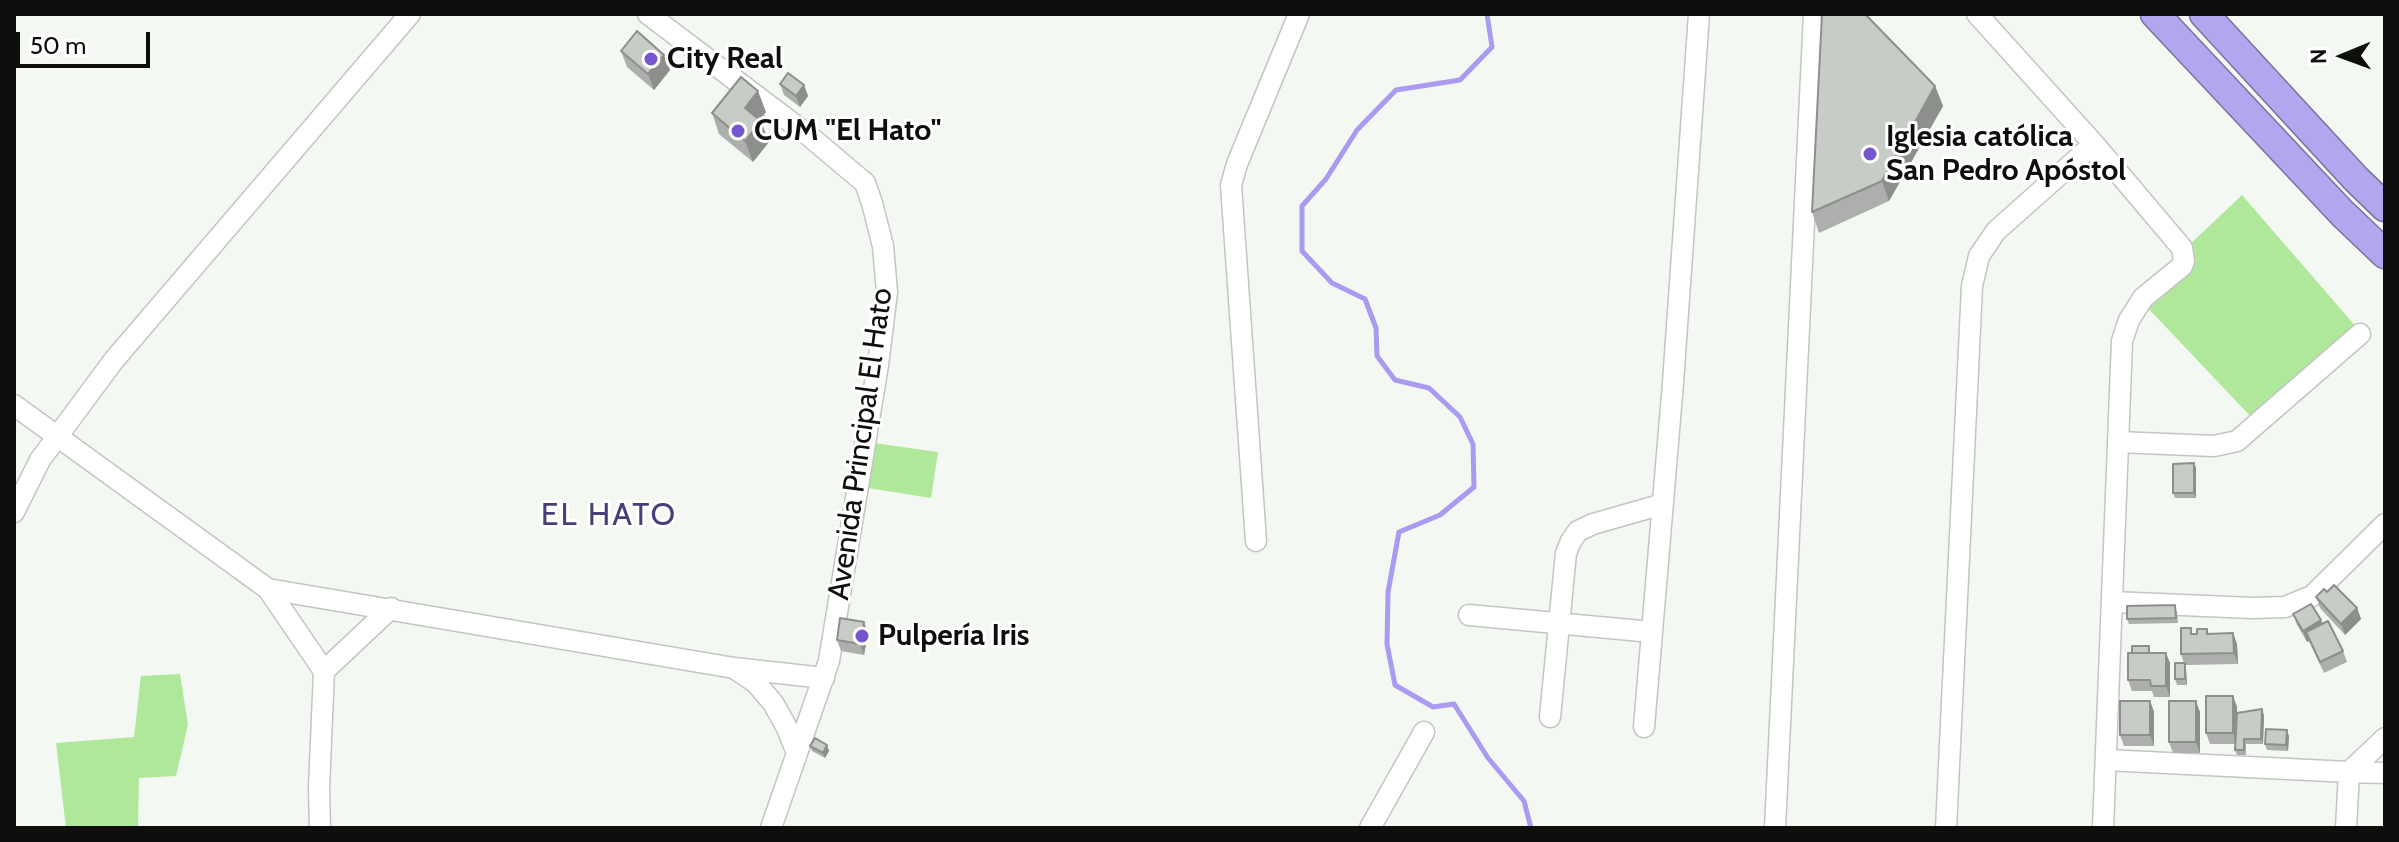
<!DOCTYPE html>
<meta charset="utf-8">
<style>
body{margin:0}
#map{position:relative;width:2399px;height:842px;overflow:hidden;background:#f4f8f3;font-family:Cabin,sans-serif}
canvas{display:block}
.frame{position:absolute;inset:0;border:16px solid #0e0f0d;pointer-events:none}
.north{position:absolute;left:2303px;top:16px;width:80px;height:80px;-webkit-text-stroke:6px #fff;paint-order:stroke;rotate:269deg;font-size:22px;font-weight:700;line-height:32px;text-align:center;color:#0e0f0d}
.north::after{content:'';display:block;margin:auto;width:28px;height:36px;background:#0e0f0d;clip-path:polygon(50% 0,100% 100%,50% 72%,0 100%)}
.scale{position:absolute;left:16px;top:32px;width:134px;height:36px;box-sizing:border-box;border:4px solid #0e0f0d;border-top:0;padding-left:10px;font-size:24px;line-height:28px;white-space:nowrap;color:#0e0f0d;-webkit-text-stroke:6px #fff;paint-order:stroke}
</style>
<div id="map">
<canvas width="2399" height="842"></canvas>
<div class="frame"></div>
<div class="north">N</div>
<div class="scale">50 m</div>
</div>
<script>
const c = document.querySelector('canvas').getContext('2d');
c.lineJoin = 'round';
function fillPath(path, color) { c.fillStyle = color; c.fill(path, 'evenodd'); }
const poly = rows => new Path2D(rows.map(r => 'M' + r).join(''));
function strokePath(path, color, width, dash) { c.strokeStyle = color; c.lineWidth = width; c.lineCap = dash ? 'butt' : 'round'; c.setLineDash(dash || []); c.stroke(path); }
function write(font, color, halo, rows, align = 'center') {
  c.font = font + ' Cabin,sans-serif'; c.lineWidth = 6; c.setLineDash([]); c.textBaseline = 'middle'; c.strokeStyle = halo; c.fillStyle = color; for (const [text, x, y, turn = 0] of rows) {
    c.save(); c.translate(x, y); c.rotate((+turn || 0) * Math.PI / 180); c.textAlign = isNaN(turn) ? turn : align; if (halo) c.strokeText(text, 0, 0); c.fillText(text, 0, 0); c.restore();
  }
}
const green = poly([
 [2242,195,2358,329,2253,419,2146,306,2195,261,2185,249],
 [874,443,938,452,931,498,868,488],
 [180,674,188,725,176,776,139,778,138,828,66,828,56,743,134,737,141,676]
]);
const stream = poly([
 [1487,14,1492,47,1460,80,1396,90,1357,130,1326,179,1302,206,1302,251,1332,283,1365,299,1376,328,1377,356,1395,380,1429,388,1460,417,1473,444,1474,487,1440,515,1399,532,1388,592,1387,644,1395,685,1433,707,1454,704,1488,758,1524,801,1531,828]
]);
const minor = poly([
 [648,14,808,135,865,183,872,203,883,246,887,292,878,365,829,661,771,828],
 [1977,14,2094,144,2182,248,2184,261,2182,266,2143,298,2129,320,2122,341,2103,828],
 [14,405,268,589,324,671,319,788,320,828],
 [2118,442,2214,446,2237,441,2360,334],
 [14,512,40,460,114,360,410,14],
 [1256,541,1231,185,1237,164,1299,14],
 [268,589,734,668,824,678],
 [2112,602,2252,608,2285,607,2312,596,2385,524],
 [1469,615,1652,632],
 [734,668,756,683,773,703,786,726,797,753],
 [324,671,391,608],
 [1550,717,1566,553,1571,541,1578,531,1593,524,1663,504],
 [1644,727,1673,383,1699,14],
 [2106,760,2349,772,2346,828],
 [2349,772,2385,738],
 [2349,772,2385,773],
 [1370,828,1424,732],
 [1775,828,1814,14],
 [1946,828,1972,286,1979,256,1996,231,2094,144]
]);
const highway = poly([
 [2155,14,2342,213,2385,254],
 [2204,14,2356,179,2385,207]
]);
const wall = poly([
 [621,51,664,55,670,70,654,90,627,67],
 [780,84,804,85,808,96,800,107,784,95],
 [1935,86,1943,106,1889,201,1819,233,1812,212],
 [766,112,759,120,769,142,753,162,719,134,712,113],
 [2194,463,2196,468,2196,498,2175,498,2173,493],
 [2327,592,2357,608,2361,619,2345,635,2320,608,2316,597],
 [2177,611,2178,623,2129,624,2127,619],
 [2293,614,2321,620,2322,624,2343,651,2347,662,2324,673,2309,641,2307,642,2297,625],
 [2207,629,2209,634,2233,633,2237,644,2238,664,2185,665,2186,669,2187,685,2177,685,2175,679,2184,663,2181,654,2193,634,2197,634],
 [868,633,864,655,841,651,837,640],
 [2151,653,2170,663,2170,697,2154,697,2152,691,2132,691,2128,680],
 [2233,696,2237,707,2237,713,2264,715,2263,744,2246,744,2246,755,2237,755,2235,750,2235,744,2210,744,2206,733],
 [2150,701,2154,712,2154,746,2124,746,2120,735],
 [2200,712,2200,753,2173,753,2169,742],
 [2289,736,2288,751,2267,750,2265,744],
 [827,745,829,751,825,758,812,751,810,746]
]);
const shadedWall = poly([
 [664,55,670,70,654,90,648,74],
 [804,85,808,96,800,107,796,96],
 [1935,86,1943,106,1889,201,1882,181],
 [758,91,766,112,752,128,745,108],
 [761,121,769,142,753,162,745,141],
 [2194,463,2196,468,2196,498,2194,493],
 [2357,608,2361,619,2345,635,2341,624],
 [2321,620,2325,631,2306,632,2309,641,2307,642,2303,631],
 [864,622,868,633,864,655,860,644],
 [2233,633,2237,644,2238,664,2234,653],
 [2166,653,2170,663,2170,697,2166,686],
 [2185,663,2186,669,2187,685,2185,679],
 [2233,696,2237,707,2237,744,2233,733],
 [2150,701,2154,712,2154,746,2150,735],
 [2196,701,2200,712,2200,753,2196,742],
 [2262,709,2264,715,2263,744,2261,739],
 [2287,730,2289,736,2288,751,2286,745],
 [827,745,829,751,825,758,823,753]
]);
const building = poly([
 [1822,14,1865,14,1935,86,1882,181,1812,212,1822,14],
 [637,31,664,55,648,74,621,51,637,31],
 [788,73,804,85,796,96,780,84,788,73],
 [741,77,758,91,745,108,761,121,745,141,712,113,741,77],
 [2194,463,2194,493,2173,493,2173,464,2194,463],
 [2334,585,2357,608,2341,624,2316,597,2324,589,2327,592,2334,585],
 [2311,604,2321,620,2303,631,2293,614,2311,604],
 [2175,605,2176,618,2127,619,2127,606,2175,605],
 [840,618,864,622,860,644,837,640,840,618],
 [2328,621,2343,651,2320,662,2306,632,2328,621],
 [2181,628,2191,628,2191,634,2197,634,2197,629,2207,629,2207,634,2233,633,2234,653,2181,654,2181,628],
 [2132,646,2149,646,2149,653,2132,653,2132,646],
 [2128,653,2166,653,2166,686,2151,686,2150,680,2128,680,2128,653],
 [2175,663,2185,663,2185,679,2175,679,2175,663],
 [2206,696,2233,696,2233,733,2206,733,2206,696],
 [2120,701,2150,701,2150,735,2120,735,2120,701],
 [2169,701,2196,701,2196,742,2169,742,2169,701],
 [2262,709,2261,739,2244,739,2244,750,2235,750,2237,713,2262,709],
 [2266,729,2287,730,2286,745,2265,744,2266,729],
 [815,738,827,745,823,753,810,746,815,738]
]);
const markers = [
 [651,59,8,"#7556cf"],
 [738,131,8,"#7556cf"],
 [1870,154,8,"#7556cf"],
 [862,636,8,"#7556cf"]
];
const poiNames = [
 ["City Real",667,59],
 ["CUM \"El Hato\"",754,131],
 ["Iglesia católica",1886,137],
 ["San Pedro Apóstol",1886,171],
 ["Pulpería Iris",878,636]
];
const streetNames = [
 ["Avenida Principal El Hato",861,444,-82]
];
const neighbourhoodNames = [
 ["EL HATO",609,516]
];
fillPath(green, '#afe89b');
strokePath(stream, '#aa9bf1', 5);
strokePath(minor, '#c2c6c1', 23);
strokePath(highway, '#7971a0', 31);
strokePath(minor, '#fff', 20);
strokePath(highway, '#b2a6ef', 28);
fillPath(wall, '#acafab');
fillPath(shadedWall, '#8c8f8b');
fillPath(building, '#c8ccc7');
strokePath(building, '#8c8f8b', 2);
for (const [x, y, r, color] of markers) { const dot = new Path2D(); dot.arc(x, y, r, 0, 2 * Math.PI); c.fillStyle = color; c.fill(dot); strokePath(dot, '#fff', 3); }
write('bold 30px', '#0e0f0d', '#fff', poiNames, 'left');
write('30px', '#0e0f0d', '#fff', streetNames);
c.letterSpacing = '2px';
write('32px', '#4a3d7a', '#fff', neighbourhoodNames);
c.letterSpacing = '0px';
</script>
